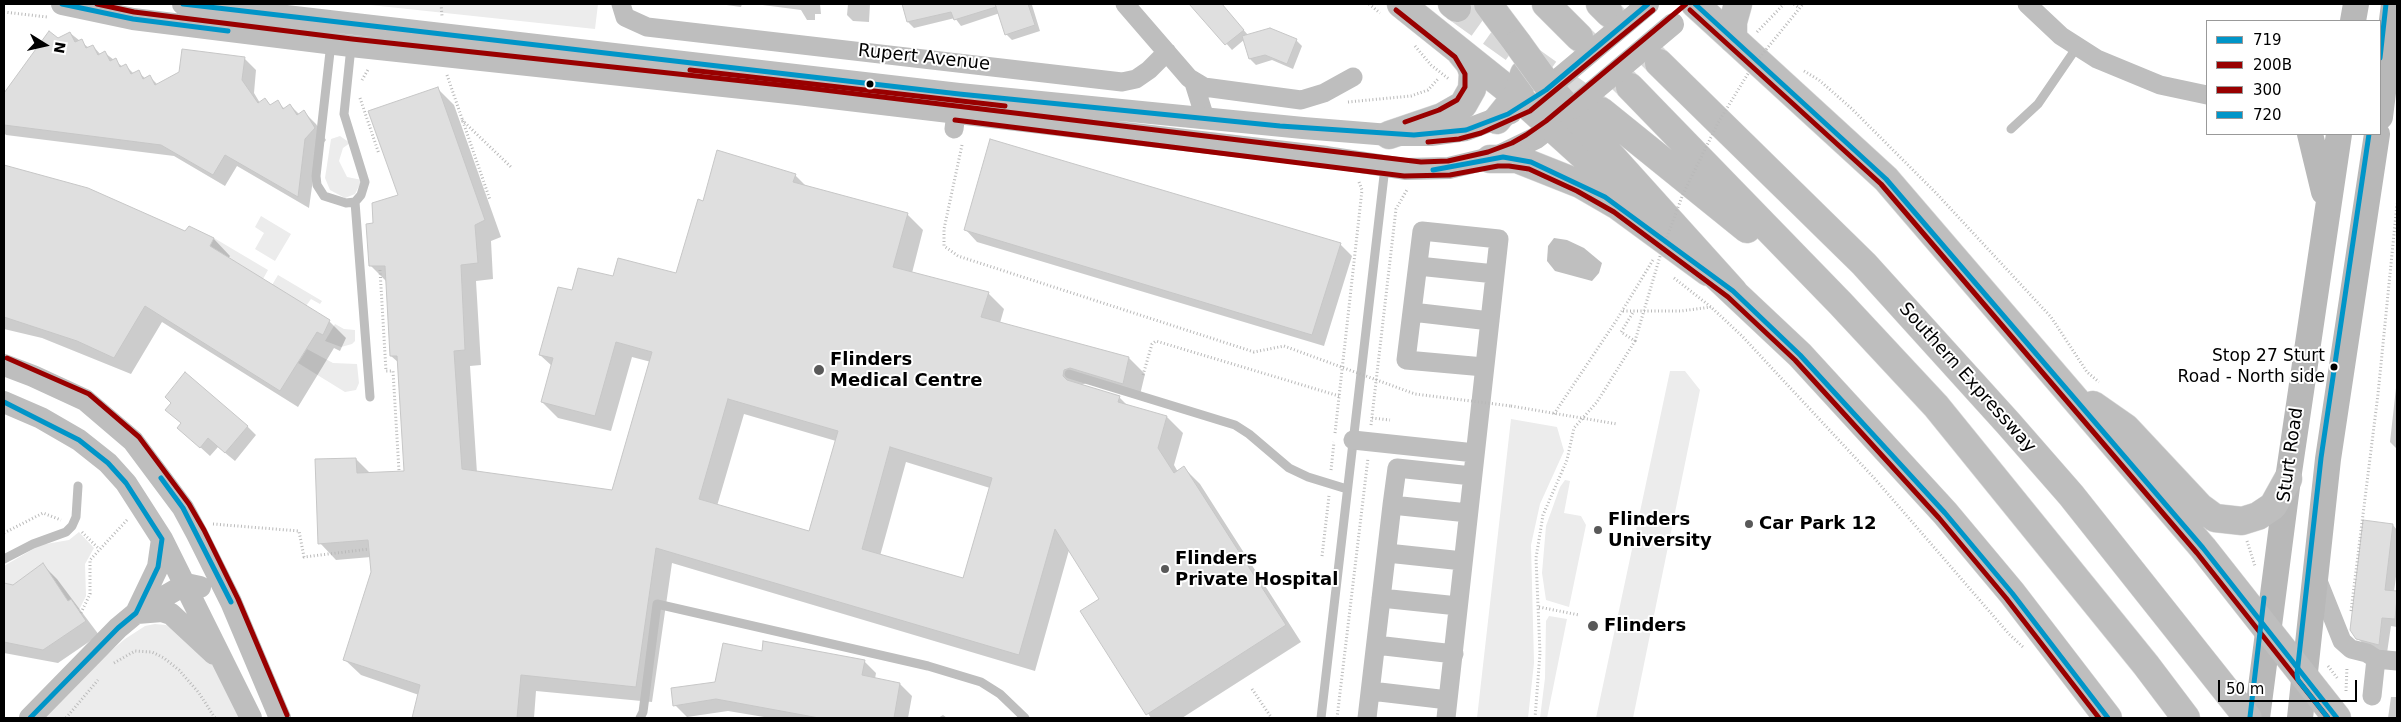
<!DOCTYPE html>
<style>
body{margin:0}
#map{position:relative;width:2401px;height:722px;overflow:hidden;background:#fff;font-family:"DejaVu Sans",sans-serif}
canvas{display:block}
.frame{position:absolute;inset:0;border:5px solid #000;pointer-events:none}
.legend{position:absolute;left:2206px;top:20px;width:175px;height:115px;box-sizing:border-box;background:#fff;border:1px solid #999;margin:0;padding:6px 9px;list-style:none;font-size:15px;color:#000}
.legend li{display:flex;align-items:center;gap:10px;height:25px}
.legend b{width:25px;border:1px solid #999}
.north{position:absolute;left:20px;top:20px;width:50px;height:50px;-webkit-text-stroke:4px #fff;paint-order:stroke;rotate:100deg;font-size:14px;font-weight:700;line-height:20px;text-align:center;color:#000}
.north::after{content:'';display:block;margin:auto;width:18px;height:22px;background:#000;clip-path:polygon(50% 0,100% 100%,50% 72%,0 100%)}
.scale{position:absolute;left:2218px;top:680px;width:139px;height:22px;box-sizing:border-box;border:2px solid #000;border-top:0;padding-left:6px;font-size:15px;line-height:18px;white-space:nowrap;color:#000;-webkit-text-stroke:4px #fff;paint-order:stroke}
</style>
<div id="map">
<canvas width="2401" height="722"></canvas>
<div class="frame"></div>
<ul class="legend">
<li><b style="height:6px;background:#0095c8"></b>719</li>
<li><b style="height:6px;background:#900"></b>200B</li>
<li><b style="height:6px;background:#900"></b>300</li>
<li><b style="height:6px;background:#0095c8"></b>720</li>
</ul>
<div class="north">N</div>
<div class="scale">50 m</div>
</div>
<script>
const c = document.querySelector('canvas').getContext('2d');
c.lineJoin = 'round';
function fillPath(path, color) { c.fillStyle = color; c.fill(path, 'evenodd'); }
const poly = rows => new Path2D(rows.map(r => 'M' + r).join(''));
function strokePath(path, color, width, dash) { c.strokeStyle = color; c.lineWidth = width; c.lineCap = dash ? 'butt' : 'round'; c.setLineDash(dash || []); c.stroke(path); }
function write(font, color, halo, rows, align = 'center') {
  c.font = font + ' "DejaVu Sans",sans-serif'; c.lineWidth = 4; c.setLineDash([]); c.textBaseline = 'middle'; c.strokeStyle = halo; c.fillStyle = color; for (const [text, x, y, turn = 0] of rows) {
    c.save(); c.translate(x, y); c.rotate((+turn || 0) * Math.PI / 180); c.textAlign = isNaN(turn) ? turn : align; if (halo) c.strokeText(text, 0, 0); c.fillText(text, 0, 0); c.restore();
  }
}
const green = poly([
 [361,4,598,4,595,29],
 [340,136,350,143,343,148,339,161,347,177,362,180,355,194,345,198,330,190,325,178,331,139],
 [261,216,291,234,275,261,255,249,264,233,255,227],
 [214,238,268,270,263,279,210,246],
 [278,275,322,301,320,304,311,299,306,306,272,285],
 [335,324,344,329,355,330,355,341,352,344,341,347,325,341],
 [307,349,333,363,357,364,359,383,356,390,345,392,298,363],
 [1670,371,1685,371,1700,390,1633,718,1596,718],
 [1511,419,1557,427,1564,451,1540,504,1531,545,1534,663,1528,718,1477,718],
 [1565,480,1570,481,1564,513,1581,516,1586,525,1569,607,1546,600,1542,573,1546,526,1560,487],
 [79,532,94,548,85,564,86,596,79,610,71,600,68,601,43,564,13,585,4,583,4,566,40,545,69,540],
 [1549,616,1567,619,1547,718,1540,718,1545,678,1546,621],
 [155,624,166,625,222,661,251,718,31,718,125,639,145,626]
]);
const water = poly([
 [1554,238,1567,240,1584,248,1602,263,1599,273,1592,281,1555,271,1547,261,1548,246]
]);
const shadow = poly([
 [719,4,742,4,741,7],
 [755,4,820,4,821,14,815,14,815,20,807,20,801,10],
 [848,4,870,4,869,22,853,21,847,15],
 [903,4,1035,4,1032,5,1040,31,1012,40,1006,34,1000,13,961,26,955,18,914,28,908,22],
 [1192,4,1221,4,1248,35,1296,40,1302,46,1293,69,1272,60,1256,65,1250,59,1245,39,1232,50],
 [49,33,58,40,70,33,89,48,93,46,101,55,105,53,123,67,126,66,134,74,138,72,146,79,150,77,158,85,244,58,256,70,254,93,260,103,265,99,271,106,277,102,285,109,290,105,300,115,304,112,316,124,326,140,317,151,309,208,237,166,225,186,174,156,6,135,4,133,4,95],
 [438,89,454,105,501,237,491,241,493,279,476,281,481,365,470,366,477,473,613,492,651,362,632,357,611,431,558,418,542,402,552,366,540,355,573,292,614,278,677,274,703,202,795,175,807,187,907,214,923,230,912,273,988,293,1004,309,1000,323,1129,358,1145,374,1139,399,1087,383,1081,385,1119,397,1127,405,1167,417,1183,433,1174,465,1178,472,1184,468,1200,484,1301,642,1182,718,1151,718,1082,612,1101,599,1069,550,1035,671,672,563,652,702,536,691,534,718,413,718,419,695,361,675,344,659,372,572,371,557,336,560,320,543,356,459,371,474,405,472,399,363,391,356,387,282,370,265,374,225,399,196],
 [744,414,836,441,809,533,717,506],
 [906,462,990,488,963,579,880,556],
 [4,166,186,232,189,227,214,239,230,256,228,259,329,321,346,338,340,351,334,348,298,407,162,322,131,374,42,338,4,329],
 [966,230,1340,244,1352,256,1324,346,977,242],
 [2397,379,2397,449,2390,442],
 [167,410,247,426,256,435,235,461,218,447,210,456,179,428,182,424],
 [2393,525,2397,530,2397,569,2394,592,2397,592,2397,627,2391,626,2387,653,2367,647,2357,638],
 [43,565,57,579,99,635,58,663,4,653,4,584,13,586],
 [763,652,864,661,876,673,875,679,900,684,912,696,908,718,770,718,728,711,687,717,675,705,716,683],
 [2391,697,2397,697,2397,718,2388,718],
 [943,715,947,718,938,718]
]);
const building = poly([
 [902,4,1028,4,1035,25,1005,35,995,4,996,7,954,20,951,12,907,22,902,4],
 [1189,4,1222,4,1244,30,1225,45,1189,4],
 [1270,28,1297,39,1287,64,1265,55,1249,59,1242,36,1270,28],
 [49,31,58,38,70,32,75,42,82,39,86,48,93,45,98,55,105,51,110,61,116,58,120,67,126,64,131,74,139,70,143,79,150,75,155,85,179,72,182,49,245,57,242,80,258,103,265,98,270,105,278,100,283,109,290,104,297,115,304,110,315,128,305,139,298,197,225,155,213,175,161,145,4,125,4,93,49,31],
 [438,87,485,220,475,225,478,263,461,265,465,350,454,351,462,469,612,490,652,352,616,342,595,416,541,402,553,358,539,355,558,287,572,290,578,268,613,276,618,258,676,273,698,199,703,201,717,150,796,174,793,182,908,213,893,267,989,292,981,317,1129,357,1123,384,1070,368,1064,370,1063,376,1067,380,1120,396,1118,402,1167,416,1158,448,1174,473,1184,466,1286,625,1146,715,1080,611,1099,599,1055,529,1019,655,656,548,636,687,521,675,517,718,412,718,420,685,343,660,371,572,368,540,318,544,315,459,356,458,357,473,404,471,397,356,390,356,385,266,369,266,366,224,373,223,372,203,398,195,368,111,438,87],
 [728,399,838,431,809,531,699,499,728,399],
 [890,447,992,478,963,578,862,549,890,447],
 [990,139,1341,243,1312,335,964,230,990,139],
 [4,165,88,188,185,231,189,226,214,238,210,246,330,320,323,335,317,332,280,391,145,306,114,358,77,341,4,317,4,165],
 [185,372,248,426,225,453,208,438,200,448,177,428,181,423,165,410,171,403,165,397,185,372],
 [2363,520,2393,524,2385,590,2397,591,2397,598,2395,619,2382,618,2379,645,2356,639,2350,630,2363,520],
 [43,563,68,601,71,599,86,621,43,650,4,642,4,583,13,585,43,563],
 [763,641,865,660,862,675,900,683,894,718,819,718,716,699,673,706,671,688,715,682,723,643,762,651,763,641]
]);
const motorwayTunnel = poly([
 [1457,8,1601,111],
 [1609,13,1659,63],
 [1579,37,1630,87]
]);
const path = poly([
 [441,4,442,16],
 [1369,4,1380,13],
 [1794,4,1799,8],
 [4,12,47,17],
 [1757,32,1784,4],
 [1415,46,1431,65,1450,80],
 [1804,71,1819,80,1851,108,1936,193,2051,317,2087,372,2099,382],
 [447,75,490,200],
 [362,80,369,68],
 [360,98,379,154],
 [1348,102,1411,96,1428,90,1438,79],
 [462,120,511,167],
 [962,145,944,229,944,246,958,256,1254,352,1284,346],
 [380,270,386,371,393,371,399,471],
 [1674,278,1711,307,1742,336,1875,479,2009,634,2023,647],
 [1623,311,1681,311,1711,307],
 [1143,375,1152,344,1156,341,1339,396],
 [1511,406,1617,424],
 [1554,414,1616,321,1653,260],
 [1372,418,1390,420],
 [1371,425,1396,209,1408,188],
 [1335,433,1362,190,1359,182],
 [1331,470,1334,442],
 [213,524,299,531,304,557,369,549],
 [82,532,99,549],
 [4,533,43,513,61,520],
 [2247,541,2255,566],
 [1322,556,1329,496],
 [1539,607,1579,615],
 [2351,611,2378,394,2397,204],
 [81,613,90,594,90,560,127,520],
 [114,663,135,651,152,652,164,658,179,670,199,693,215,718],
 [2328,666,2338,679],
 [1252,689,1271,717],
 [2346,691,2347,667],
 [66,718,98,680],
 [1337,718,1368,458],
 [1535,718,1540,653,1536,558,1543,515,1567,460,1574,428,1597,402,1635,341,1621,332,1634,311]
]);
const service = poly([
 [331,43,316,176,317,185,324,196,346,203,355,202,361,195,365,182,344,114,351,47],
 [2011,129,2038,104,2077,47],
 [355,202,370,397],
 [1069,374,1235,425,1249,434,1289,468,1308,477,1347,489],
 [4,559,33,544,66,532,72,526,76,517,78,486],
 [640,718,643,712,657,604,928,666,981,682,1000,694,1025,718],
 [1321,718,1385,167]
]);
const minor = poly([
 [621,4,625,17,647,27,1122,82,1136,79,1149,70,1167,52],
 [1125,4,1189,78,1204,87,1301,100,1324,93,1353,77],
 [2027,4,2061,36,2097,59,2160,85,2207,95],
 [1194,83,1205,118],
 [954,129,958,98],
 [1418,266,1495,274],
 [1412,312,1490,321],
 [1353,440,1475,453],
 [1392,505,1397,468,1472,476],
 [1387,553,1463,561],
 [2316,576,2342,641,2351,649,2367,653,2376,659,2397,661],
 [1381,598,1458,606],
 [1376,645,1454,654],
 [1371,691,1448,700],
 [2372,696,2376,659],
 [1367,718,1392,505,1468,513],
 [1446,718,1499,239,1422,231,1406,360,1484,367]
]);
const tertiary = poly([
 [62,4,133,19,351,46,798,94,1327,157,1405,169,1449,168,1499,156,1536,138,1563,117],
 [183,4,959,94,1303,128,1389,135,1431,135,1466,130,1511,113],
 [4,365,33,376,85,400,133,441,183,508,197,534,231,602,280,718],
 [4,402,41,418,79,440,108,463,126,483,162,539,251,718],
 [136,613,158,567,162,539],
 [137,613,162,611,171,614,214,654],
 [30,718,118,628,136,613,186,584,200,587]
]);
const secondary = poly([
 [2353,21,2356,4],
 [2380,117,2394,4],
 [2310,134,2324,192],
 [2257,718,2288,479,2339,134],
 [2300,718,2328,459,2377,134]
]);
const trunk = poly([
 [1401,4,1526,104,1661,226],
 [1695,4,1886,179,2203,548,2337,718],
 [1733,39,1733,22,1738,4],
 [1389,135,1442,117,1463,105,1472,89,1473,73,1470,64,1461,53],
 [1490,159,1517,159,1580,184,1618,206,1708,272],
 [1715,275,1800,355,1945,513,2012,593,2108,718],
 [2093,405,2126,428,2200,507,2215,518,2242,521,2258,516,2273,506,2288,479]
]);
const motorway = poly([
 [1452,4,1457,8],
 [1488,4,1518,44],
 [1546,4,1579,37],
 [1600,4,1609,13],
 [1659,63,1864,264,2008,423,2071,495,2248,718],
 [1549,87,1733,291],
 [1630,87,1840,303,1936,406,2146,665,2186,718],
 [1601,111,1747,229],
 [1497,120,1518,94,1524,74]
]);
const pathBridge = poly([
 [1635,341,1661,253,1683,194,1718,123,1752,67,1803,4],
 [1284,346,1415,394,1511,406]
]);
const tertiaryBridge = poly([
 [1549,87,1648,4],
 [1573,108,1673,24]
]);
const motorwayBridge = poly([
 [1518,44,1549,87]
]);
const bus1 = poly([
 [62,4,133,19,228,31],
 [183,4,959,94,1280,126,1414,135,1466,130,1508,114,1546,90,1648,4],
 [1695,4,1886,179,2203,548,2337,718],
 [1433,170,1503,157,1531,162,1605,197,1733,291,1800,355,1945,513,2012,593,2108,718],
 [4,402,79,440,108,463,126,483,162,539,158,567,136,613,118,628,30,718],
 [161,478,183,508,231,602]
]);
const bus2 = poly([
 [1396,10,1455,57,1465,74,1465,87,1457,100,1439,110,1405,122],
 [1690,10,1881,184,2197,553,2328,718],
 [690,70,1005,106],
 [955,120,1404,176,1450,175,1498,166,1509,166,1529,169,1577,191,1614,212,1728,297,1795,360,1939,518,2006,598,2099,718],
 [1428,142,1459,139,1481,133,1530,111,1653,10]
]);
const bus3 = poly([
 [97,4,134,12,352,39,799,87,1421,162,1448,161,1488,152,1512,143,1526,135,1546,121,1686,4],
 [7,358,89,394,139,437,189,504,204,530,238,599,287,715]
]);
const bus4 = poly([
 [2380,58,2386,4],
 [2250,717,2264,598],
 [2328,718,2298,680,2297,674,2321,458,2369,134]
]);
const markers = [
 [870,84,4.5,"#000"],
 [2334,367,4.5,"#000"],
 [819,370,6,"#595959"],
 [1749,524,5,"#595959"],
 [1598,530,5,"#595959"],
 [1165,569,5,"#595959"],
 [1593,626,6,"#595959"]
];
const busNames = [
 ["Stop 27 Sturt",2325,357],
 ["Road - North side",2325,378]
];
const streetNames = [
 ["Rupert Avenue",924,58,6],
 ["Southern Expressway",1967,378,48],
 ["Sturt Road",2291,455,-82]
];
const poiNames = [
 ["Flinders",830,360],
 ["Medical Centre",830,381],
 ["Flinders",1608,520],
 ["University",1608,541],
 ["Car Park 12",1759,524],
 ["Flinders",1175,559],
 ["Private Hospital",1175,580],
 ["Flinders",1604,626]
];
fillPath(green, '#ececec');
fillPath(water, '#bfbfbf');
fillPath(shadow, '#0003');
fillPath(building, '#dfdfdf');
strokePath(building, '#c7c7c7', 1);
strokePath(motorwayTunnel, '#d9d9d9', 28, [28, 14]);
strokePath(trunk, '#dbdbdb', 29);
strokePath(motorway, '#dbdbdb', 29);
strokePath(path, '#b9b9b9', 3, [1, 2.5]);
strokePath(service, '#bebebe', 9);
strokePath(minor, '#bebebe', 19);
strokePath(tertiary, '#bebebe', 22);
strokePath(secondary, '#b8b8b8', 26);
strokePath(trunk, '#bebebe', 28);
strokePath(motorway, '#bebebe', 28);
strokePath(motorwayBridge, '#dbdbdb', 29, []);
strokePath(pathBridge, '#b9b9b9', 3, [1, 2.5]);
strokePath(tertiaryBridge, '#bebebe', 22);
strokePath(motorwayBridge, '#bebebe', 28);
strokePath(bus1, '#0095c8', 5);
strokePath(bus2, '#900', 5);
strokePath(bus3, '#900', 5);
strokePath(bus4, '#0095c8', 5);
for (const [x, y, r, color] of markers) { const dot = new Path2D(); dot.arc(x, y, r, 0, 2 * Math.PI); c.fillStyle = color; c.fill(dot); strokePath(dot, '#fff', 2); }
write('17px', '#000', '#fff', busNames, 'right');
write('18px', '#000', '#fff', streetNames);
write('bold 18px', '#000', '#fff', poiNames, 'left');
</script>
